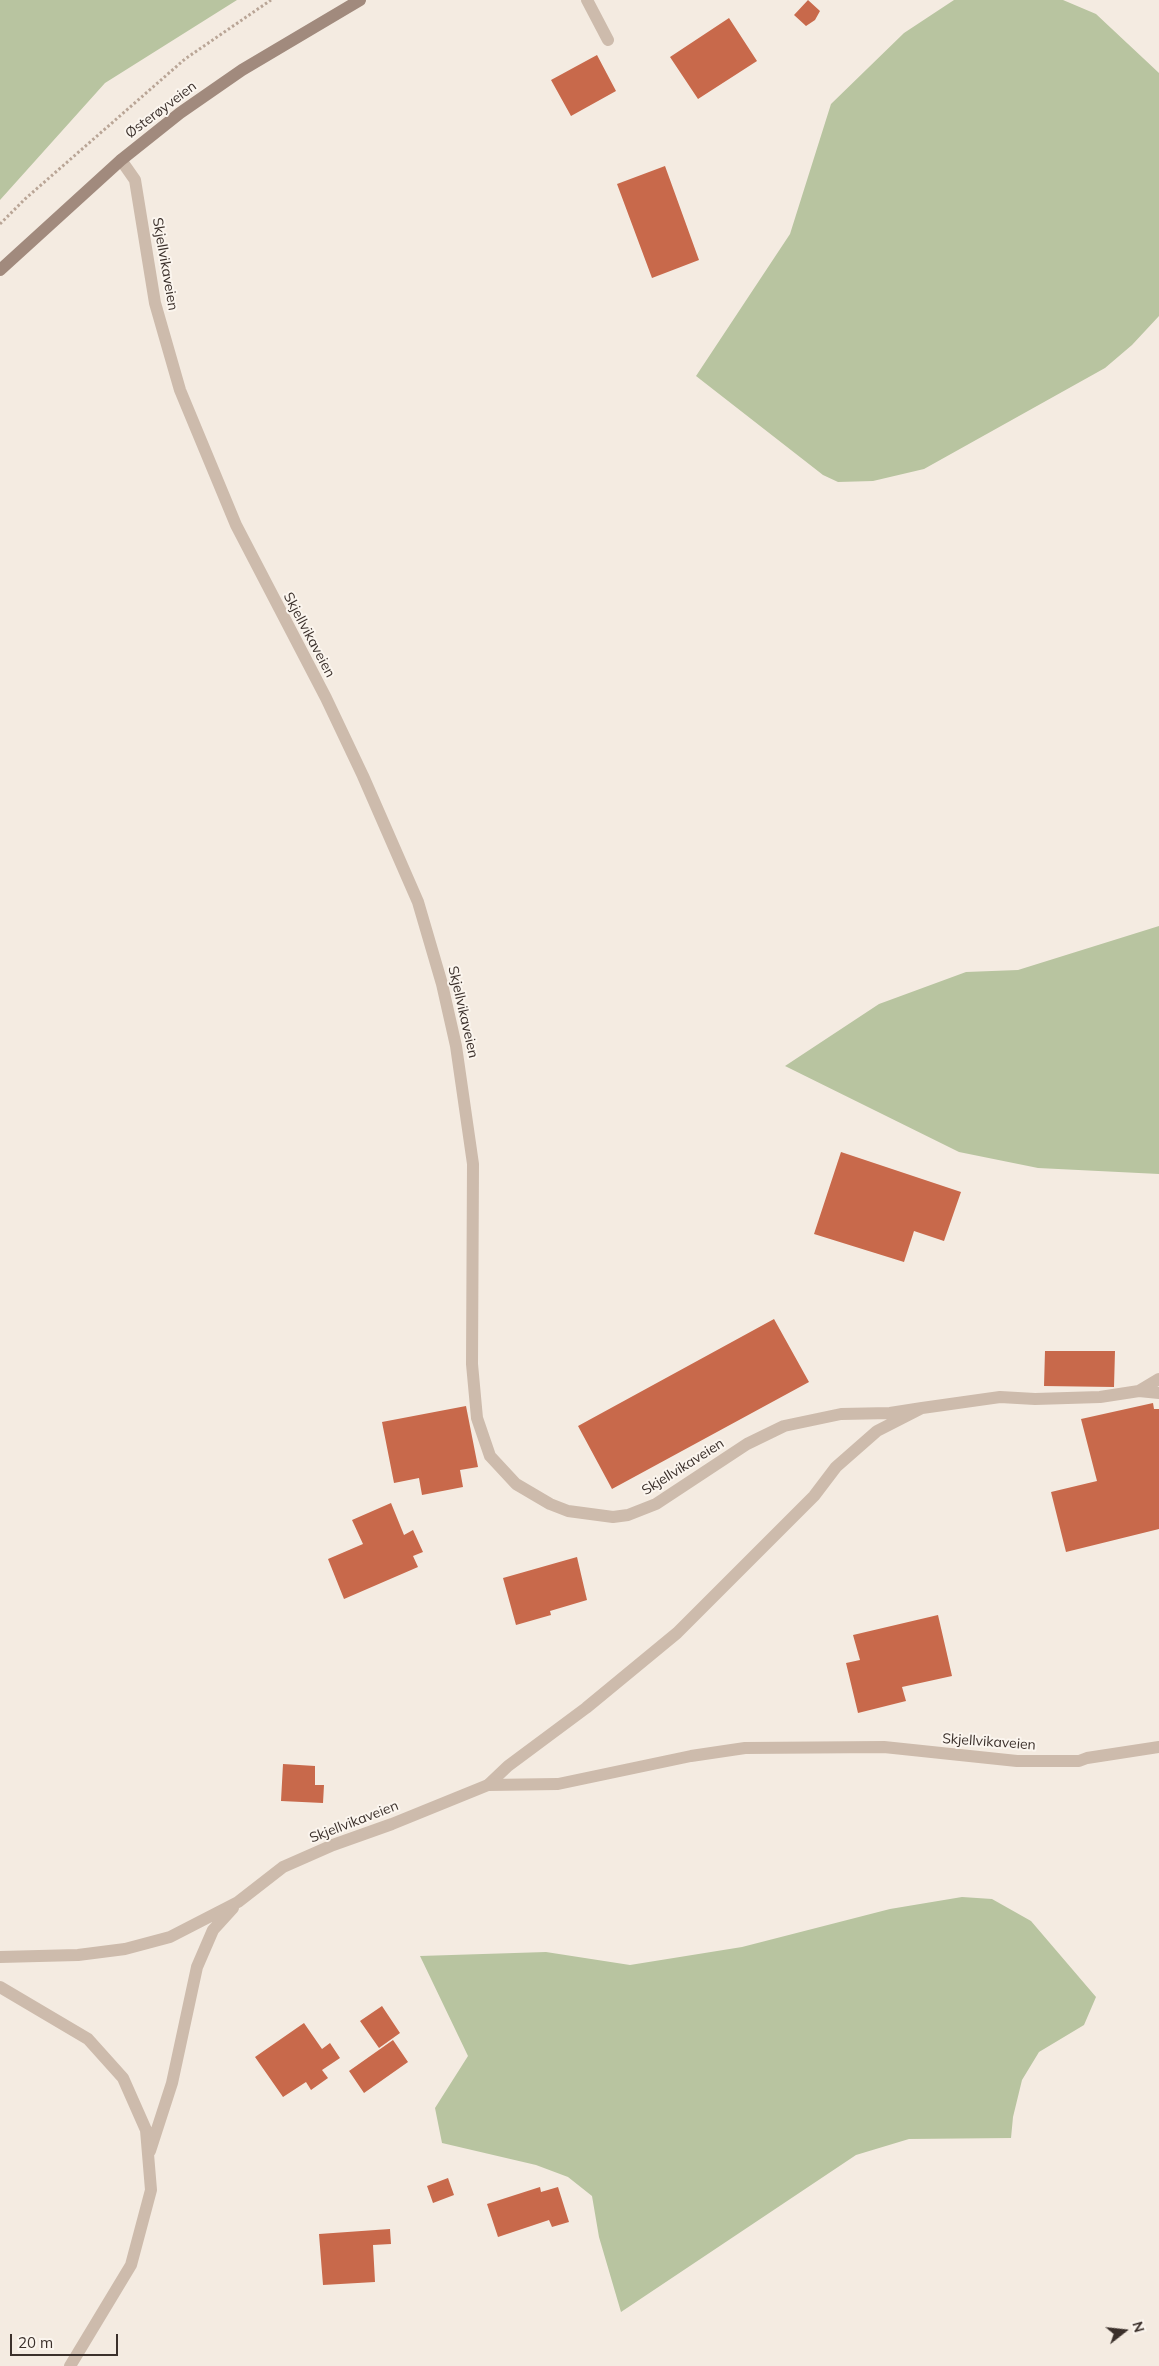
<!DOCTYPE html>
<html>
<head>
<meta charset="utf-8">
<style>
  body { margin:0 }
  #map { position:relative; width:1159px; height:2366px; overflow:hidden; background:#f4ebe1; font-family:Mulish,sans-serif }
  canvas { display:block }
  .north { position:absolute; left:1099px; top:2306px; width:50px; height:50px; -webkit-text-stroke:4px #fbf5ee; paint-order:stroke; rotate:74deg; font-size:14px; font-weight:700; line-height:20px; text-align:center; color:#3b302b }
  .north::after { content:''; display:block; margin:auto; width:18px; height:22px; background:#3b302b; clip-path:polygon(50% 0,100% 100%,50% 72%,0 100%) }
  .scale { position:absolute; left:10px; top:2334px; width:108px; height:22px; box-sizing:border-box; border:2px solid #3b302b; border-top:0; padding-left:6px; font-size:15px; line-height:18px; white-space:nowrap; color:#3b302b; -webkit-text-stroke:4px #fbf5ee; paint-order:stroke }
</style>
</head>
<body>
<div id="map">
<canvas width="1159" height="2366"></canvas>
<div class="north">N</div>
<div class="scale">20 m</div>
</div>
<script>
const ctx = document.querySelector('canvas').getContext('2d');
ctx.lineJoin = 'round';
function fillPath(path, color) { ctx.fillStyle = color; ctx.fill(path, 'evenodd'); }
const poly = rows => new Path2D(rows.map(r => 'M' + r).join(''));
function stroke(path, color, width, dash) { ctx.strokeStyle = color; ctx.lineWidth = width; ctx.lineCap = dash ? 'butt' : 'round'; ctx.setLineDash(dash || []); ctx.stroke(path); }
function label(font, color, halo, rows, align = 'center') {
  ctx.font = font + ' Mulish,sans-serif'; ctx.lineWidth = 4; ctx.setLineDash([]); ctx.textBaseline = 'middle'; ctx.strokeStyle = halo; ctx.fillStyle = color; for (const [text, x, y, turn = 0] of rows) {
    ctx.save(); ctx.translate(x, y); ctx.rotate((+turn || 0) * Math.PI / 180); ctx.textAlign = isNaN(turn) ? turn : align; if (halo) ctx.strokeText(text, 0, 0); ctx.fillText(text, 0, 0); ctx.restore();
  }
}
fillPath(poly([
  [0,0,237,0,105,83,0,200],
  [954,0,1063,0,1096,14,1159,73,1159,316,1132,345,1105,368,924,469,873,481,838,482,823,475,696,376,790,234,831,104,904,33],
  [1159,926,1159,1174,1038,1168,959,1152,785,1066,879,1004,966,972,1018,970],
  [962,1897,992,1899,1031,1921,1096,1997,1084,2025,1039,2052,1022,2080,1013,2117,1011,2138,909,2139,856,2155,621,2312,599,2237,592,2196,568,2177,536,2165,442,2143,435,2108,468,2056,420,1956,546,1952,630,1965,742,1947,890,1909]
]), '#b8c4a0');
fillPath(poly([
  [808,0,820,11,815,20,806,26,794,15],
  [729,18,757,61,698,99,670,57],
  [597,55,616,91,571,116,551,80],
  [665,166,699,260,652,278,617,184],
  [841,1152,961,1192,944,1241,914,1231,904,1262,814,1234],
  [774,1319,809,1382,612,1489,578,1426],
  [1045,1351,1115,1351,1114,1387,1044,1386],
  [1153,1403,1154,1409,1159,1409,1159,1529,1066,1552,1051,1492,1097,1481,1081,1419],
  [466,1406,478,1467,460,1470,463,1487,422,1495,419,1478,394,1483,382,1422],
  [391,1503,404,1535,413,1530,423,1552,413,1556,418,1567,344,1599,328,1559,363,1544,352,1520],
  [577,1557,587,1600,550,1611,551,1615,516,1625,503,1578],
  [938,1615,952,1676,902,1687,906,1701,858,1713,846,1663,860,1660,853,1635],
  [283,1764,315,1766,315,1785,324,1785,323,1803,281,1801],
  [382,2006,400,2033,379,2048,360,2021],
  [304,2023,322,2049,330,2043,340,2058,322,2070,328,2078,311,2090,306,2082,283,2097,255,2057],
  [393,2040,408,2062,364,2093,349,2071],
  [448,2178,454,2195,433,2203,427,2186],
  [540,2187,541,2192,558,2187,569,2222,552,2227,549,2220,498,2237,487,2204],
  [390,2229,391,2244,373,2245,375,2282,323,2285,319,2234]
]), '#c8694b');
stroke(poly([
  [0,224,25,199,185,59,271,0]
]), '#b9a596', 3, [2.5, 2.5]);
stroke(poly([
  [587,0,608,40],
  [121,160,135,180,155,303,180,390,236,525,326,698,363,776,418,902,442,984,456,1046,473,1164,472,1364,477,1418,490,1456,516,1484,550,1504,568,1511,613,1517,628,1515,656,1504,747,1444,784,1426,841,1414,890,1413,922,1408],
  [1139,1391,1159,1379],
  [488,1785,508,1766,586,1708,677,1633,814,1496,836,1467,877,1431,922,1408,1000,1397,1035,1399,1100,1397,1139,1391,1159,1393]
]), '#cdbbac', 12);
stroke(poly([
  [0,1957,78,1955,125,1949,170,1937,238,1902,283,1867,333,1845,392,1824,488,1785,558,1784,691,1756,745,1748,884,1747,1017,1761,1079,1761,1087,1758,1159,1747],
  [0,1987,88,2039,123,2078,146,2130,151,2190,131,2265,70,2366],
  [150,2151,172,2083,197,1967,213,1930,233,1908]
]), '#cdbbac', 12);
stroke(poly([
  [0,270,121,160,180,113,242,70,360,0]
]), '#a18a7d', 12);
label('14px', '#3b302b', '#fbf5ee', [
  ["Østerøyveien",161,110,-37],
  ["Skjellvikaveien",165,264,80],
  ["Skjellvikaveien",309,635,62],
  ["Skjellvikaveien",463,1012,77],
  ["Skjellvikaveien",683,1467,-32],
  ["Skjellvikaveien",989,1742,4],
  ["Skjellvikaveien",354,1822,-21]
]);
</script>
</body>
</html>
